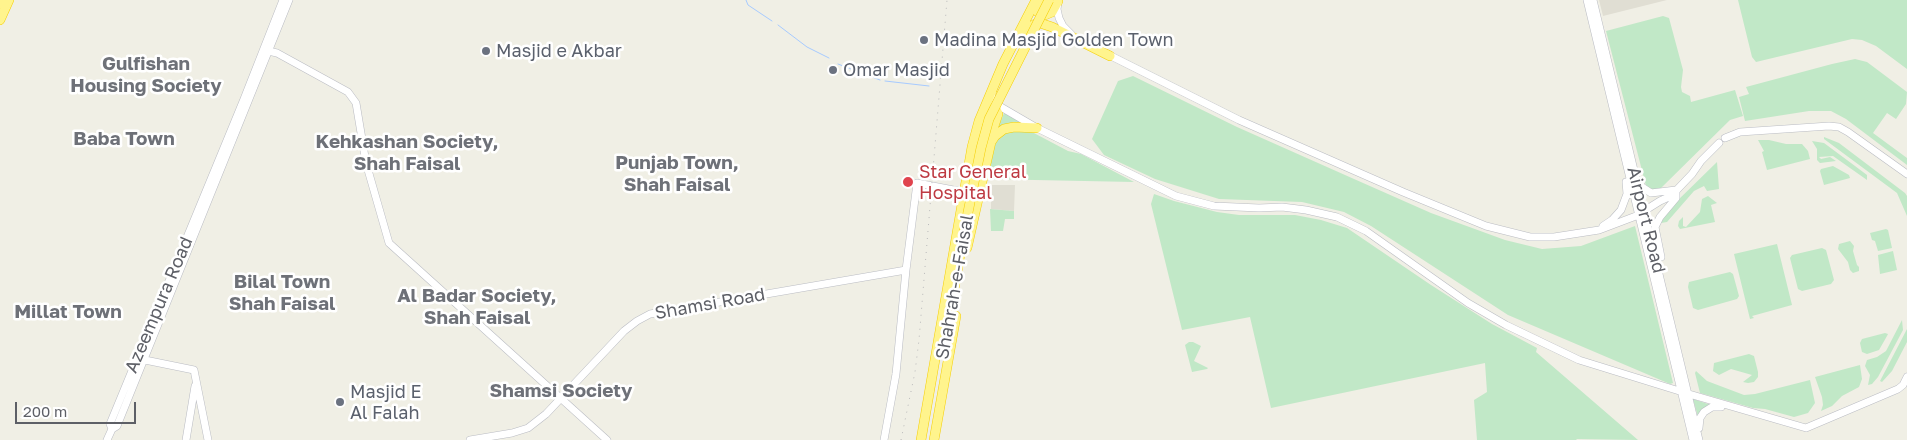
<!DOCTYPE html>
<html>
<head>
<meta charset="utf-8">
<style>
  body { margin:0 }
  #map { position:relative; width:1907px; height:440px; overflow:hidden; background:#f0efe5; font-family:"Golos Text",sans-serif }
  canvas { display:block }
  .scale { position:absolute; left:15px; top:402px; width:121px; height:22px; box-sizing:border-box; border:2px solid #5d5f66; border-top:0; padding-left:6px; font-size:15px; line-height:18px; white-space:nowrap; color:#5d5f66; -webkit-text-stroke:4px #fff; paint-order:stroke }
</style>
</head>
<body>
<div id="map">
<canvas width="1907" height="440"></canvas>
<div class="scale">200 m</div>
</div>
<script>
const ctx = document.querySelector('canvas').getContext('2d');
ctx.lineJoin = 'round';
function fillPath(path, color) { ctx.fillStyle = color; ctx.fill(path, 'evenodd'); }
const poly = rows => new Path2D(rows.map(r => 'M' + r).join(''));
function stroke(path, color, width, dash) { ctx.strokeStyle = color; ctx.lineWidth = width; ctx.lineCap = dash ? 'butt' : 'round'; ctx.setLineDash(dash || []); ctx.stroke(path); }
function label(font, color, halo, rows, align = 'center') {
  ctx.font = font + ' "Golos Text",sans-serif'; ctx.lineWidth = 5; ctx.setLineDash([]); ctx.textBaseline = 'middle'; ctx.strokeStyle = halo; ctx.fillStyle = color; for (const [text, x, y, turn = 0] of rows) {
    ctx.save(); ctx.translate(x, y); ctx.rotate((+turn || 0) * Math.PI / 180); ctx.textAlign = isNaN(turn) ? turn : align; if (halo) ctx.strokeText(text, 0, 0); ctx.fillText(text, 0, 0); ctx.restore();
  }
}
fillPath(poly([
  [1599,0,1667,0,1603,16],
  [991,185,1015,185,1014,211,991,209]
]), '#e0ded3');
fillPath(poly([
  [1738,0,1907,0,1907,69,1876,46,1862,40,1852,39,1756,62,1752,57],
  [1663,16,1669,18,1683,70,1681,87,1682,92,1690,96,1691,102,1735,90,1743,116,1730,120,1660,189,1652,189,1646,186,1606,31],
  [1855,59,1867,62,1907,92,1906,104,1896,119,1887,113,1873,133,1907,158,1907,165,1846,119,1831,111,1809,111,1745,121,1739,97,1749,94,1746,87,1832,64],
  [1133,76,1237,127,1345,175,1431,213,1505,240,1542,249,1581,246,1635,226,1673,383,1670,384,1508,315,1371,226,1344,212,1302,202,1219,199,1155,179,1104,155,1092,139,1118,81],
  [1004,113,1019,121,1020,122,1009,123,998,127],
  [1011,130,1032,132,1068,151,1081,154,1134,182,985,179,997,138],
  [1824,137,1839,143,1905,193,1907,196,1907,216,1897,193,1824,139],
  [1758,140,1769,140,1786,144,1802,144,1808,151,1810,159,1767,170,1762,152,1764,151],
  [1812,141,1824,143,1851,163,1867,175,1867,180,1833,156,1819,157,1821,159,1830,157,1836,161,1820,163,1817,160,1817,149],
  [1717,162,1719,189,1707,191,1704,186,1694,191,1667,222,1661,223,1660,221,1675,203],
  [1833,166,1849,175,1850,178,1824,185,1820,171,1821,169],
  [1154,194,1174,201,1217,212,1239,215,1295,215,1321,220,1347,228,1431,285,1492,324,1537,348,1536,352,1638,440,1577,439,1576,440,1477,440,1474,400,1487,392,1485,363,1271,408,1250,317,1182,330,1151,204],
  [1708,196,1717,203,1711,205,1715,222,1680,229,1678,226,1679,221,1683,217,1683,226,1686,227,1700,212,1702,199],
  [990,209,1014,211,1014,219,1005,219,1003,231,991,231],
  [1886,229,1888,230,1892,248,1878,251,1875,241,1872,240,1870,233],
  [1850,241,1854,246,1853,251,1857,265,1859,267,1859,271,1853,273,1850,270,1848,262,1838,249,1839,244],
  [1777,244,1792,305,1752,316,1754,318,1750,319,1734,254],
  [1822,248,1826,250,1834,280,1831,284,1802,291,1798,289,1790,258,1792,255],
  [1893,251,1897,270,1880,274,1878,255],
  [1730,272,1733,274,1739,296,1737,299,1698,310,1693,308,1688,287,1689,282],
  [1902,320,1903,330,1878,377,1872,384,1868,385,1870,375,1865,366,1867,360,1877,357,1886,351],
  [1907,329,1907,342,1892,371,1882,382,1880,381],
  [1885,333,1888,334,1887,336,1879,350,1867,354,1862,352,1860,343,1862,339],
  [1189,342,1193,342,1201,346,1194,361,1208,368,1207,369,1192,372,1185,345],
  [1749,354,1754,356,1758,372,1758,377,1754,382,1748,383,1743,382,1752,375,1731,369,1719,375,1713,371,1714,363],
  [1860,365,1862,379,1859,387,1842,396,1832,406,1821,411,1823,405,1822,397,1815,377],
  [1696,371,1707,381,1744,395,1755,394,1810,380,1815,403,1808,413,1794,417,1765,409,1753,408,1700,393,1695,373],
  [1693,399,1711,405,1698,417]
]), '#c1e8c7');
stroke(poly([
  [746,0,748,5,772,21],
  [778,25,807,47,829,58],
  [838,64,880,80],
  [885,81,929,86]
]), '#a6caff', 1);
const secondary = poly([
  [283,0,244,99,110,424,112,429,117,426,289,0],
  [1587,0,1693,440],
  [1593,0,1699,440],
  [1058,3,1057,9,1059,18,1063,26,1072,35],
  [268,51,277,53,348,92,356,103,366,163,389,243,607,440],
  [1107,54,1239,120,1403,192,1486,226,1530,237,1554,237,1599,230,1636,216,1660,201,1671,196,1692,174,1701,161,1719,143],
  [992,91,992,98,994,103,1037,128,1176,196,1214,206,1259,208,1282,207,1306,210,1337,217,1366,231,1468,303,1506,325,1579,360,1689,394,1806,428,1898,389,1903,385,1907,377],
  [1725,138,1740,132,1829,126,1839,127,1848,132,1907,174],
  [1639,182,1642,187,1651,193,1676,190],
  [1603,226,1612,220,1621,210,1627,194,1626,182],
  [1656,258,1661,257,1655,227,1660,217,1676,198,1676,190],
  [140,359,194,370,208,440],
  [1699,428,1700,418,1704,412,1712,407,1721,407],
  [107,440,112,429],
  [186,440,195,386],
  [470,440,512,433,528,428,546,414,624,331,637,321,650,314,906,270],
  [884,440,896,374,906,270,917,183,964,192]
]);
const highway = poly([
  [1042,0,1038,12,1045,15,1052,12,1058,1],
  [0,4,2,0],
  [0,20,9,0],
  [1020,42,1030,27,1037,23,1040,23,1052,27,1110,56],
  [989,108,996,109,998,114,989,141],
  [967,248,991,142,995,136,1004,129,1014,127,1037,128],
  [945,342,963,237],
  [921,440,972,147,979,121,1003,64,1036,0],
  [934,440,956,316]
]);
stroke(secondary, '#babcc3', 8);
stroke(highway, '#f5ce00', 10);
stroke(secondary, '#fff', 7);
stroke(highway, '#fff48d', 9);
stroke(poly([
  [901,440,915,372,919,340,947,0]
]), '#b8b8b9', 1, [1, 6]);
const highwayBridge = poly([
  [963,237,981,148,989,119,1049,0]
]);
stroke(highwayBridge, '#f5ce00', 10, []);
stroke(highwayBridge, '#fff48d', 9);
for (const [x, y, r, color] of [
  [924,40,5,"#6b7280"],
  [486,51,5,"#6b7280"],
  [833,70,5,"#6b7280"],
  [908,182,6,"#e0444e"],
  [340,402,5,"#6b7280"]
]) { const dot = new Path2D(); dot.arc(x, y, r, 0, 2 * Math.PI); ctx.fillStyle = color; ctx.fill(dot); stroke(dot, '#fff', 2); }
label('18px', '#5b616d', '#fff', [
  ["Madina Masjid Golden Town",934,40],
  ["Masjid e Akbar",496,51],
  ["Omar Masjid",843,70],
  ["Masjid E",350,392],
  ["Al Falah",350,413]
], 'left');
label('18px', '#be3a42', '#fff', [
  ["Star General",919,172],
  ["Hospital",919,193]
], 'left');
label('18px', '#5d5f66', '#fff', [
  ["Airport Road",1646,220,76],
  ["Shahrah-e-Faisal",955,287,-80],
  ["Shamsi Road",710,304,-10],
  ["Azeempura Road",159,305,-67]
]);
label('bold 19px', '#6e7178', '#fff', [
  ["Gulfishan",146,64],
  ["Housing Society",146,86],
  ["Baba Town",124,139],
  ["Kehkashan Society,",407,142],
  ["Shah Faisal",407,164],
  ["Punjab Town,",677,163],
  ["Shah Faisal",677,185],
  ["Bilal Town",282,282],
  ["Shah Faisal",282,304],
  ["Al Badar Society,",477,296],
  ["Shah Faisal",477,318],
  ["Millat Town",68,312],
  ["Shamsi Society",561,391]
]);
</script>
</body>
</html>
